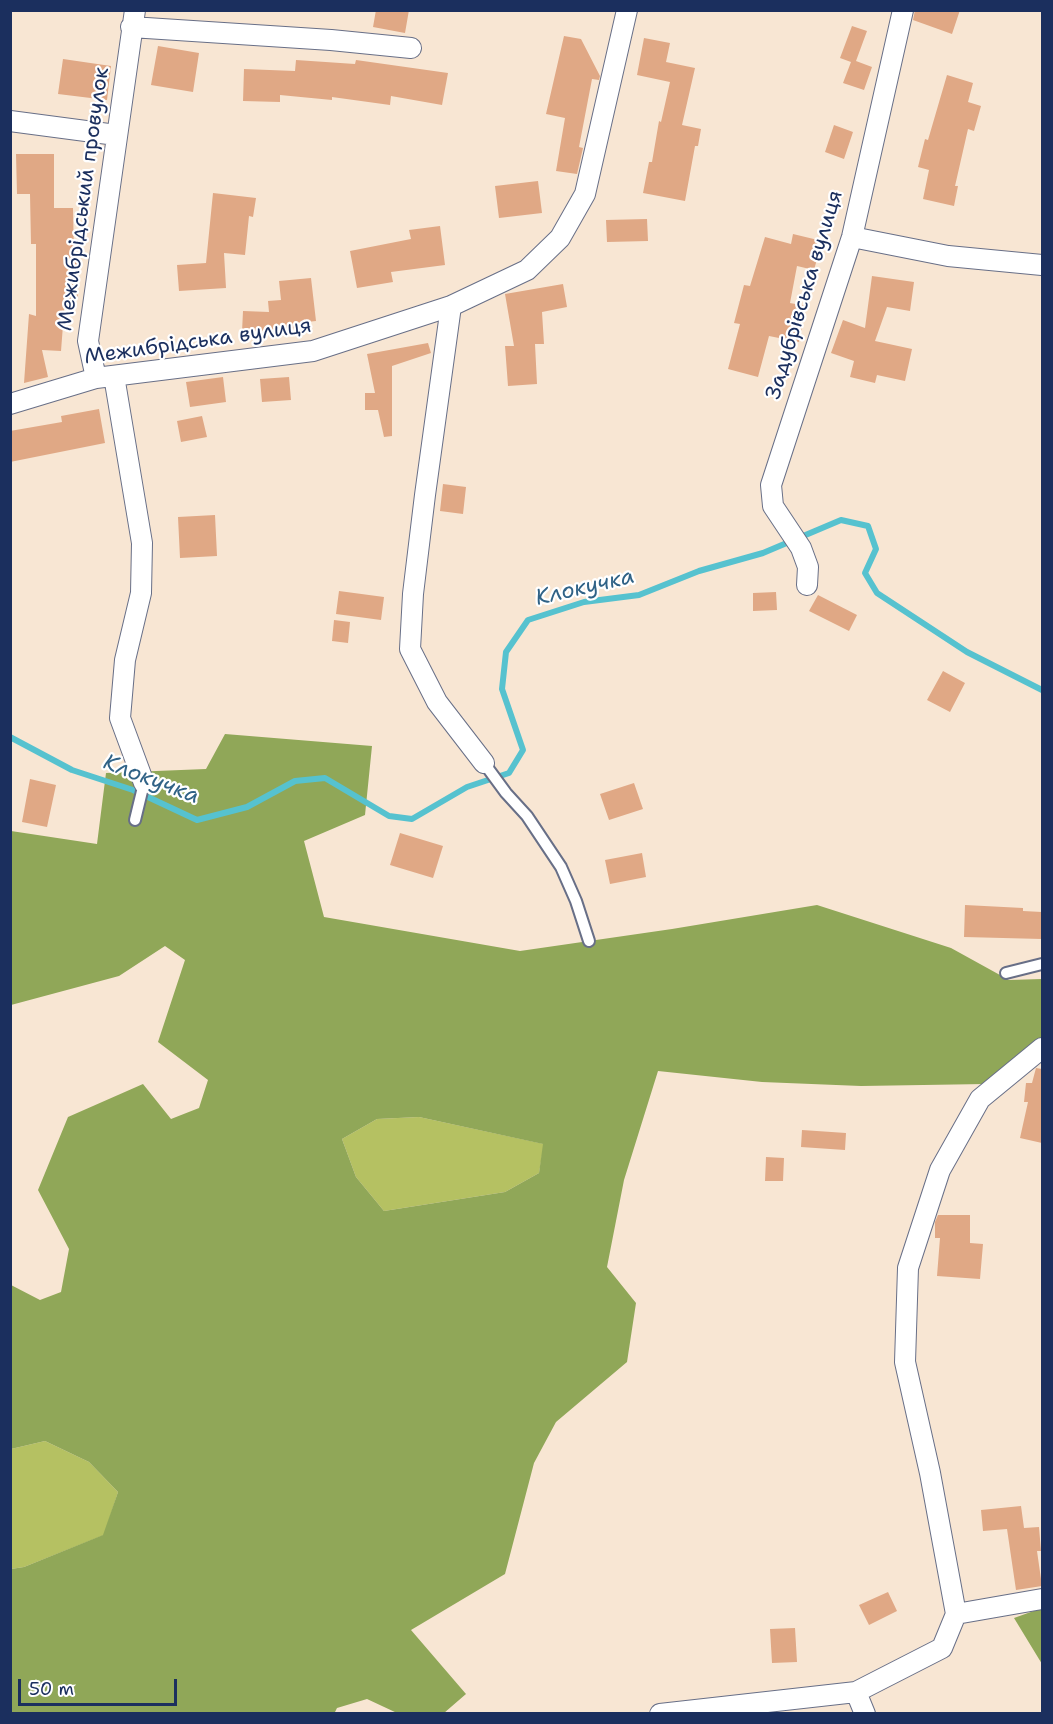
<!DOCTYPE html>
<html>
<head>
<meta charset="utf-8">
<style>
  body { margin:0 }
  #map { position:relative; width:1053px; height:1724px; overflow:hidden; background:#f8e6d3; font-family:"Shantell Sans",sans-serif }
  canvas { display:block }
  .frame { position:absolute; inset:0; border:12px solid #1b2f5e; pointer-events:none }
  .scale { position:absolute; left:18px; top:1679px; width:159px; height:27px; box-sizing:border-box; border:3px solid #1b2f5e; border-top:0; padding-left:8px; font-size:18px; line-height:21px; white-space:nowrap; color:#1b2f5e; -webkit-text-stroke:4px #fff; paint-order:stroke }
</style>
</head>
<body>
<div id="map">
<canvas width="1053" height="1724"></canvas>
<div class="frame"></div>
<div class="scale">50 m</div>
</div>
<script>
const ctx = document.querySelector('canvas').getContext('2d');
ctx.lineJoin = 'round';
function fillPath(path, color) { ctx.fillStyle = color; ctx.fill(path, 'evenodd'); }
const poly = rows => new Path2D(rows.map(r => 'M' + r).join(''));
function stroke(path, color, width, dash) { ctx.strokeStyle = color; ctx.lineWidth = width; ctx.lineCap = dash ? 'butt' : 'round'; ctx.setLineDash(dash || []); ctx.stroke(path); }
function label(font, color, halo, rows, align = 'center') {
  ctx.font = font + ' "Shantell Sans",sans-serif'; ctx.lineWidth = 4.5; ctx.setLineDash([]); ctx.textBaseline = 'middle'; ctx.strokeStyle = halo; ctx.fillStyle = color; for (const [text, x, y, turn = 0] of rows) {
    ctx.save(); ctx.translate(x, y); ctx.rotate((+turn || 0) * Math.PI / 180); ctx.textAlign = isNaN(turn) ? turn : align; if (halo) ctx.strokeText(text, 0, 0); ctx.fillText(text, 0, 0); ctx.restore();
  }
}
fillPath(poly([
  [419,1117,544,1144,539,1173,505,1192,384,1211,356,1177,342,1139,377,1119],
  [45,1441,89,1462,118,1492,104,1535,24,1567,11,1569,11,1449]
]), '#b5c162');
fillPath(poly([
  [225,734,372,746,365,815,304,841,324,917,520,951,672,929,817,905,951,948,1009,980,1042,979,1042,1048,985,1084,861,1086,762,1082,658,1071,624,1180,607,1267,636,1303,627,1362,556,1422,534,1463,505,1574,411,1630,466,1694,444,1713,397,1713,367,1699,337,1708,334,1714,11,1713,11,1569,24,1567,103,1535,118,1492,89,1462,45,1441,11,1449,11,1285,40,1300,61,1292,69,1249,38,1190,68,1117,143,1084,171,1119,199,1108,208,1080,158,1042,185,960,165,946,119,976,11,1005,11,831,97,844,106,773,206,769],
  [419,1117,543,1144,539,1173,505,1192,384,1211,356,1177,342,1139,377,1119],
  [1042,1608,1042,1664,1014,1618]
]), '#90a758');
stroke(poly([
  [10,737,72,770,133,790,197,820,247,807,295,781,325,778,389,816,412,819,467,787,509,773,523,750,502,689,506,652,528,620,584,602,639,595,699,571,763,553,841,520,868,526,876,549,865,573,877,593,967,652,1042,690]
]), '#56c2cf', 6);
fillPath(poly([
  [376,10,409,10,405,33,373,27],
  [915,10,960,10,952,34,913,20],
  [852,26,867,31,856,61,872,67,864,90,843,83,851,62,840,58],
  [564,36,581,39,600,76,599,80,592,79,579,147,583,148,577,174,556,171,565,118,546,114],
  [644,38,670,43,666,62,695,68,682,125,701,129,698,146,695,146,685,201,643,193,649,162,652,162,659,121,661,122,670,82,637,75],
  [158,46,199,53,193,92,151,85],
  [63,59,111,66,107,100,58,94],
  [296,60,355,64,356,60,448,73,442,105,391,96,390,105,332,97,332,100,280,95,280,102,243,101,244,69,295,71],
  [947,75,973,83,968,102,981,106,974,131,968,129,955,186,958,186,954,206,923,199,929,170,918,167,925,139,928,140],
  [834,125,853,132,844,159,825,152],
  [16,154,54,154,54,208,73,208,74,257,77,257,78,299,65,299,61,351,42,350,48,377,24,383,29,314,36,316,36,244,31,244,30,194,17,194],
  [538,181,542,213,499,218,495,186],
  [213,193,256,198,253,217,249,216,245,255,224,253,226,288,179,291,177,265,206,263],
  [647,219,648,241,607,242,606,220],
  [440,226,445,265,391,272,393,282,357,288,350,251,411,239,409,230],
  [793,234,822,241,814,270,797,266,790,303,806,306,799,342,769,336,758,377,728,369,740,324,734,323,744,285,750,286,765,237,791,244],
  [872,276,914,282,910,311,887,307,875,341,912,349,905,381,877,375,875,383,850,377,854,361,831,353,843,320,865,328],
  [311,278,316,321,298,323,299,328,242,332,243,311,269,312,268,301,281,300,279,281],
  [563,284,567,307,542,312,544,344,535,344,537,384,508,386,505,346,514,346,505,294],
  [428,343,431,353,392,366,392,436,384,437,378,410,365,410,365,393,375,393,367,354],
  [223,377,226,402,190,407,186,382],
  [289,377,291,400,262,402,260,379],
  [99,409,105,443,10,462,10,431,62,422,61,416],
  [202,416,207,437,181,442,177,421],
  [443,484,466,487,463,514,440,511],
  [215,515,217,556,180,558,178,517],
  [339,591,384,597,381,620,336,614],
  [776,592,777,610,753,611,753,593],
  [818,595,857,615,849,631,809,611],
  [334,620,350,622,348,643,332,641],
  [943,671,965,683,950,712,927,700],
  [30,779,56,785,47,827,22,822],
  [634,783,643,809,609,820,600,794],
  [400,833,443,846,433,878,390,865],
  [642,853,646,877,610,884,605,860],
  [965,905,1023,908,1023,911,1042,912,1042,939,964,937],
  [1036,1068,1042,1069,1042,1143,1020,1138,1028,1102,1024,1102,1026,1083,1032,1083],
  [802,1130,846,1133,845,1150,801,1147],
  [766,1157,784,1158,783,1181,765,1181],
  [938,1215,970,1215,970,1243,983,1244,980,1279,937,1276,940,1238,935,1238,935,1222],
  [1021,1506,1024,1528,1039,1527,1041,1551,1037,1551,1042,1586,1016,1590,1007,1529,983,1531,981,1510],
  [888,1592,897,1611,869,1625,859,1605],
  [795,1628,797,1662,772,1663,770,1629]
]), '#e0a885');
const service = poly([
  [484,763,506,793,527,816,561,867,576,901,589,941],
  [135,820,144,783],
  [1006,973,1042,964]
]);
const minor = poly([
  [131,27,331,40,411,48],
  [10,121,116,135],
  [852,237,948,256,1042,265],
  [451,306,425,495,413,594,410,649,437,702,484,763],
  [114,376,142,543,141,593,125,660,120,718,144,783],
  [96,378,88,341,135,10],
  [10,404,96,378,313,351,451,306,527,270,560,238,585,194,627,10],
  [807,585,808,567,801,548,773,506,771,485,852,237,903,10],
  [956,1614,930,1473,905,1362,908,1268,940,1170,980,1099,1042,1048],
  [956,1614,1042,1599],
  [856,1692,865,1714],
  [660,1714,856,1692,942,1648,956,1614]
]);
stroke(service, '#686f87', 14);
stroke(minor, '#686f87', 22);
stroke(service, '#fff', 10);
stroke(minor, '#fff', 20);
label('21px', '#1b2f5e', '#fff', [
  ["Межибрідський провулок",84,199,-82],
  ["Задубрівська вулиця",805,295,-73],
  ["Межибрідська вулиця",198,342,-8]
]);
label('italic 22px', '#306286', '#fff', [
  ["Клокучка",585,588,-13],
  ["Клокучка",151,780,21]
]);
</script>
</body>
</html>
